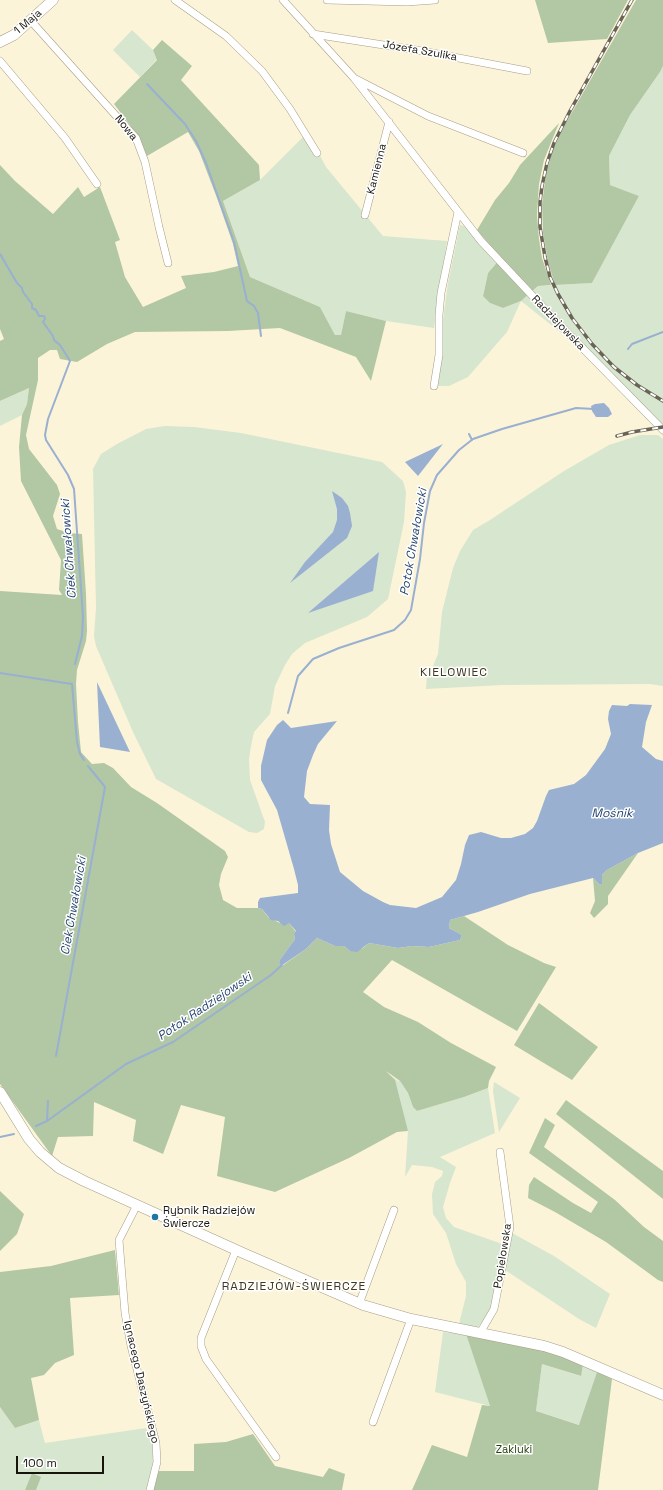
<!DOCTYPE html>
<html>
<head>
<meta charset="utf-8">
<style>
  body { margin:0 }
  #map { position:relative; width:663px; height:1490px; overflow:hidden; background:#fcf4d9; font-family:"Space Grotesk",sans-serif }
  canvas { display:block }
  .scale { position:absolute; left:16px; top:1456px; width:88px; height:18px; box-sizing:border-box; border:2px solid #17140b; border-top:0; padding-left:5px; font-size:12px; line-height:14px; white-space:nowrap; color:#17140b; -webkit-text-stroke:3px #fff; paint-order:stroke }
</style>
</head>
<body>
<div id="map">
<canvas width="663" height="1490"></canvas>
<div class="scale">100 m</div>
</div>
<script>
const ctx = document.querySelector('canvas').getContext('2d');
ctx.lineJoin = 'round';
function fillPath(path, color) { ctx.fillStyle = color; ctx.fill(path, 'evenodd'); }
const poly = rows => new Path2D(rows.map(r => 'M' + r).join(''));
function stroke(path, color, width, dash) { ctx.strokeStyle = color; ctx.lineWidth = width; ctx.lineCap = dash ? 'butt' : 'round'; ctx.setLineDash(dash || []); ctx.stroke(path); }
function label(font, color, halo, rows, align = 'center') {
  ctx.font = font + ' "Space Grotesk",sans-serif'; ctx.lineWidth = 3; ctx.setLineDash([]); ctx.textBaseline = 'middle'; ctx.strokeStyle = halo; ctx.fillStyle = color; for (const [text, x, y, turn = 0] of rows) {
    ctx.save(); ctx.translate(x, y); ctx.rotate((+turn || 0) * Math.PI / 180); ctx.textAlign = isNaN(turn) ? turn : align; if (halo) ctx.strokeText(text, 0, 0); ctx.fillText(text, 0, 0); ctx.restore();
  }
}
fillPath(poly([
  [132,30,153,50,157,59,140,77,113,50],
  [663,66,663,436,574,343,521,301,507,332,468,377,449,386,437,386,439,376,443,339,442,327,448,283,460,225,464,226,472,235,477,230,501,259,488,273,483,295,490,303,503,308,521,301,538,286,592,283,639,196,610,185,609,156,630,115,660,72],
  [304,136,318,152,326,167,383,236,447,241,434,328,386,321,346,311,341,335,335,335,320,307,250,277,223,201,260,180],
  [29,388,27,404,22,415,0,426,0,401],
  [165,426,194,427,241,433,382,462,403,481,406,492,404,522,388,599,367,617,305,643,292,654,285,665,275,686,270,714,254,732,251,746,249,759,250,780,265,822,264,829,257,833,249,832,156,779,133,732,96,646,94,636,96,608,93,469,101,454,117,444,146,429],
  [640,435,658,435,663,439,663,686,650,684,502,685,426,689,427,675,433,666,438,654,442,612,453,568,460,551,473,530,490,520,564,471,609,445],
  [382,1069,398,1081,400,1081,408,1093,413,1107,417,1111,464,1097,488,1088,495,1133,440,1157,456,1167,450,1183,443,1207,446,1218,454,1227,505,1245,493,1302,489,1313,478,1327,459,1324,466,1296,466,1282,456,1264,446,1233,433,1214,432,1194,435,1182,442,1176,443,1171,432,1167,412,1165,405,1177,408,1131],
  [494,1082,520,1098,499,1132,493,1091],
  [512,1233,554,1256,610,1294,596,1328,579,1319,505,1270],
  [443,1332,466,1334,490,1406,435,1392],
  [542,1364,580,1376,583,1364,597,1372,580,1425,536,1411],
  [0,1407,15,1428,39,1420,45,1443,146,1428,152,1442,153,1461,146,1490,36,1490,40,1477,33,1473,25,1490,0,1490]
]), '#d7e6ce');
fillPath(poly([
  [535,0,628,0,607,39,548,43],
  [636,0,663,0,663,66,660,72,630,115,609,156,610,185,639,196,592,283,555,285,548,262,543,233,542,204,546,174,553,149,567,121],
  [162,40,192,66,181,80,259,165,260,180,223,201,250,277,320,307,335,335,341,335,346,311,386,321,371,381,356,357,280,328,228,331,135,332,107,344,77,362,60,359,57,350,50,350,38,358,38,380,26,435,29,449,57,485,60,494,53,516,57,529,69,533,82,534,86,594,87,631,86,641,77,670,76,684,78,722,81,752,92,764,104,763,113,768,131,787,157,803,225,851,228,857,221,874,219,885,223,900,237,908,258,908,262,909,268,917,280,923,289,923,296,932,294,934,295,939,279,961,282,966,306,949,317,938,335,946,344,946,350,951,363,948,369,943,398,948,412,946,429,947,460,940,462,935,449,928,450,920,464,916,508,945,544,963,556,967,517,1031,392,960,363,992,384,1007,418,1022,451,1043,496,1067,489,1081,488,1088,464,1097,417,1111,413,1107,408,1093,400,1081,386,1071,395,1080,408,1131,397,1132,349,1158,275,1192,217,1176,225,1117,181,1105,163,1154,133,1141,136,1120,94,1102,93,1136,58,1137,52,1156,0,1084,0,591,62,595,59,590,61,560,21,481,19,447,22,415,27,404,29,388,0,401,0,341,4,339,0,329,0,165,15,181,53,214,78,187,84,197,100,187,120,240,115,242,125,277,143,307,186,288,181,276,214,272,238,266,233,244,217,198,199,151,188,132,147,156,139,137,114,104,157,60,153,50],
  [559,123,544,160,539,184,537,215,539,239,542,258,551,285,538,286,521,301,503,308,490,303,483,296,488,273,501,258,477,230,495,200,509,183,520,165],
  [638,853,608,896,608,904,594,918,590,913,595,901,593,878,599,884,602,885,602,875,607,870],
  [539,1003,598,1047,572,1080,514,1045],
  [566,1100,663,1171,663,1199,556,1114],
  [545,1118,555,1125,544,1147,615,1200,644,1227,663,1241,663,1282,658,1280,606,1242,555,1212,528,1198,529,1185,534,1177,573,1203,591,1213,598,1202,529,1153],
  [0,1191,24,1214,17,1234,0,1251],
  [115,1250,119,1295,70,1298,74,1355,55,1363,44,1375,31,1378,39,1420,15,1428,0,1407,0,1272,51,1266],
  [466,1334,543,1350,583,1364,581,1376,542,1364,536,1411,579,1425,597,1372,612,1379,598,1490,412,1490,432,1445,467,1457,482,1405,490,1406],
  [253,1434,275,1466,323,1477,329,1468,345,1474,342,1490,148,1490,159,1471,194,1471,194,1444,226,1442],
  [32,1473,41,1477,36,1490,25,1490]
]), '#b2c7a4');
fillPath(poly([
  [604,403,609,408,612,414,608,417,596,417,592,411,591,406,595,404],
  [443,444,418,476,405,462],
  [332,491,342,498,348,506,350,513,352,526,347,538,290,583,305,562,333,532,337,520,337,509],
  [379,552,373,591,308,613],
  [97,682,130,752,100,747],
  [630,704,652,705,646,722,642,747,656,759,663,761,663,843,638,853,607,870,602,875,602,885,599,884,593,878,530,894,478,912,450,920,449,928,462,935,460,940,429,947,412,946,398,948,369,943,357,952,350,951,344,946,335,946,317,938,306,949,281,966,279,961,295,939,294,934,296,931,289,923,284,926,278,921,271,920,262,909,258,908,258,902,260,898,298,893,298,885,294,869,277,810,261,780,261,766,267,740,277,725,283,720,291,728,337,721,318,744,313,755,307,771,304,797,310,804,330,805,329,830,331,844,340,872,363,891,383,902,390,905,416,908,442,897,456,880,461,864,465,845,469,835,481,832,501,838,511,838,525,834,533,828,537,821,546,796,549,790,574,784,586,775,605,749,611,734,608,719,609,711,612,705,627,706]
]), '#99b0d1');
stroke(poly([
  [147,84,185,124,196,141,206,163,234,242,247,301,254,306,258,313,261,336],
  [0,254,17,283,22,288,23,292,32,304,32,308,36,310,39,316,44,316,45,319,43,322,53,336,54,340,60,345,70,361,48,419,45,435,46,440,68,475,74,489,83,617,82,636,75,664],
  [628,349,632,344,663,332],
  [469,434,472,440],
  [0,673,72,684,77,742,80,754,84,760],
  [288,713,298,676,313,659,339,648,394,630,405,620,411,610,420,559,424,523,430,491,437,475,459,450,473,439,502,429,576,408,594,409],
  [56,1056,105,787,88,766],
  [47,1121,48,1101],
  [36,1126,47,1121,126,1064,173,1042,271,975,282,965],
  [0,1137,14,1134]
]), '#99b0d1', 2);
const street = poly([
  [175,0,226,36,262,71,290,109,317,153],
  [283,0,354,78,481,241,558,323,663,430],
  [327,0,407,2,435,0],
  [31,21,136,138,145,162,159,227,168,263],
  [313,34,422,51,527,71],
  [0,61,65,138,97,184],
  [356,79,428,116,523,153],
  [365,215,389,122],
  [434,386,439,355,439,315,441,293,458,212],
  [137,1205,119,1240,125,1313,131,1346,156,1443,157,1462,150,1490],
  [236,1250,201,1338,201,1346,206,1359,276,1457],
  [359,1304,394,1210],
  [480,1333,494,1309,510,1227,500,1152],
  [373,1422,411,1319]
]);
const secondary = poly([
  [0,42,14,35,53,0],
  [0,1092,29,1139,40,1152,59,1168,84,1181,243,1253,363,1305,411,1319,544,1346,563,1352,663,1395]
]);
stroke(street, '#a69e85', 8);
stroke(secondary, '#a69e85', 11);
stroke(street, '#fff', 7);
stroke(secondary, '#fff', 10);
const rail = poly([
  [632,0,570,111,554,143,547,163,542,186,540,202,540,227,545,257,550,277,558,294,572,318,592,344,614,367,637,385,663,401],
  [617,436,632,432,663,427]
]);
stroke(rail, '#696455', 3.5);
stroke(rail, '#fff', 2, [6]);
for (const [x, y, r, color] of [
  [155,1217,4,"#1d75a4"]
]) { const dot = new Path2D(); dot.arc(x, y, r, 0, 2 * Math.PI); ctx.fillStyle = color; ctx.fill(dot); stroke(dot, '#fff', 1.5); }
label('11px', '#17140b', '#fff', [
  ["1 Maja",28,22,-40],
  ["Józefa Szulika",420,51,10],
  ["Nowa",126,128,51],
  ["Kamienna",377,169,-76],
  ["Radziejowska",558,323,46],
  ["Popielowska",503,1256,-81],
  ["Ignacego Daszyńskiego",141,1382,77]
]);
label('11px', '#17140b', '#fff', [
  ["Rybnik Radziejów",163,1211],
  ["Świercze",163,1224]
], 'left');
label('11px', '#243f0a', '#fff', [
  ["Zakluki",514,1450]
]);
label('italic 12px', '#254470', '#fff', [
  ["Potok Chwałowicki",414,542,-80],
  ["Ciek Chwałowicki",69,549,-94],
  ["Mośnik",612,814],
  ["Ciek Chwałowicki",74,906,-80],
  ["Potok Radziejowski",205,1007,-34]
]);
ctx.letterSpacing = '1px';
label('12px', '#3e3722', '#fff', [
  ["KIELOWIEC",454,673],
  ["RADZIEJÓW-ŚWIERCZE",294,1287]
]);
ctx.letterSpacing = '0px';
</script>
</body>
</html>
